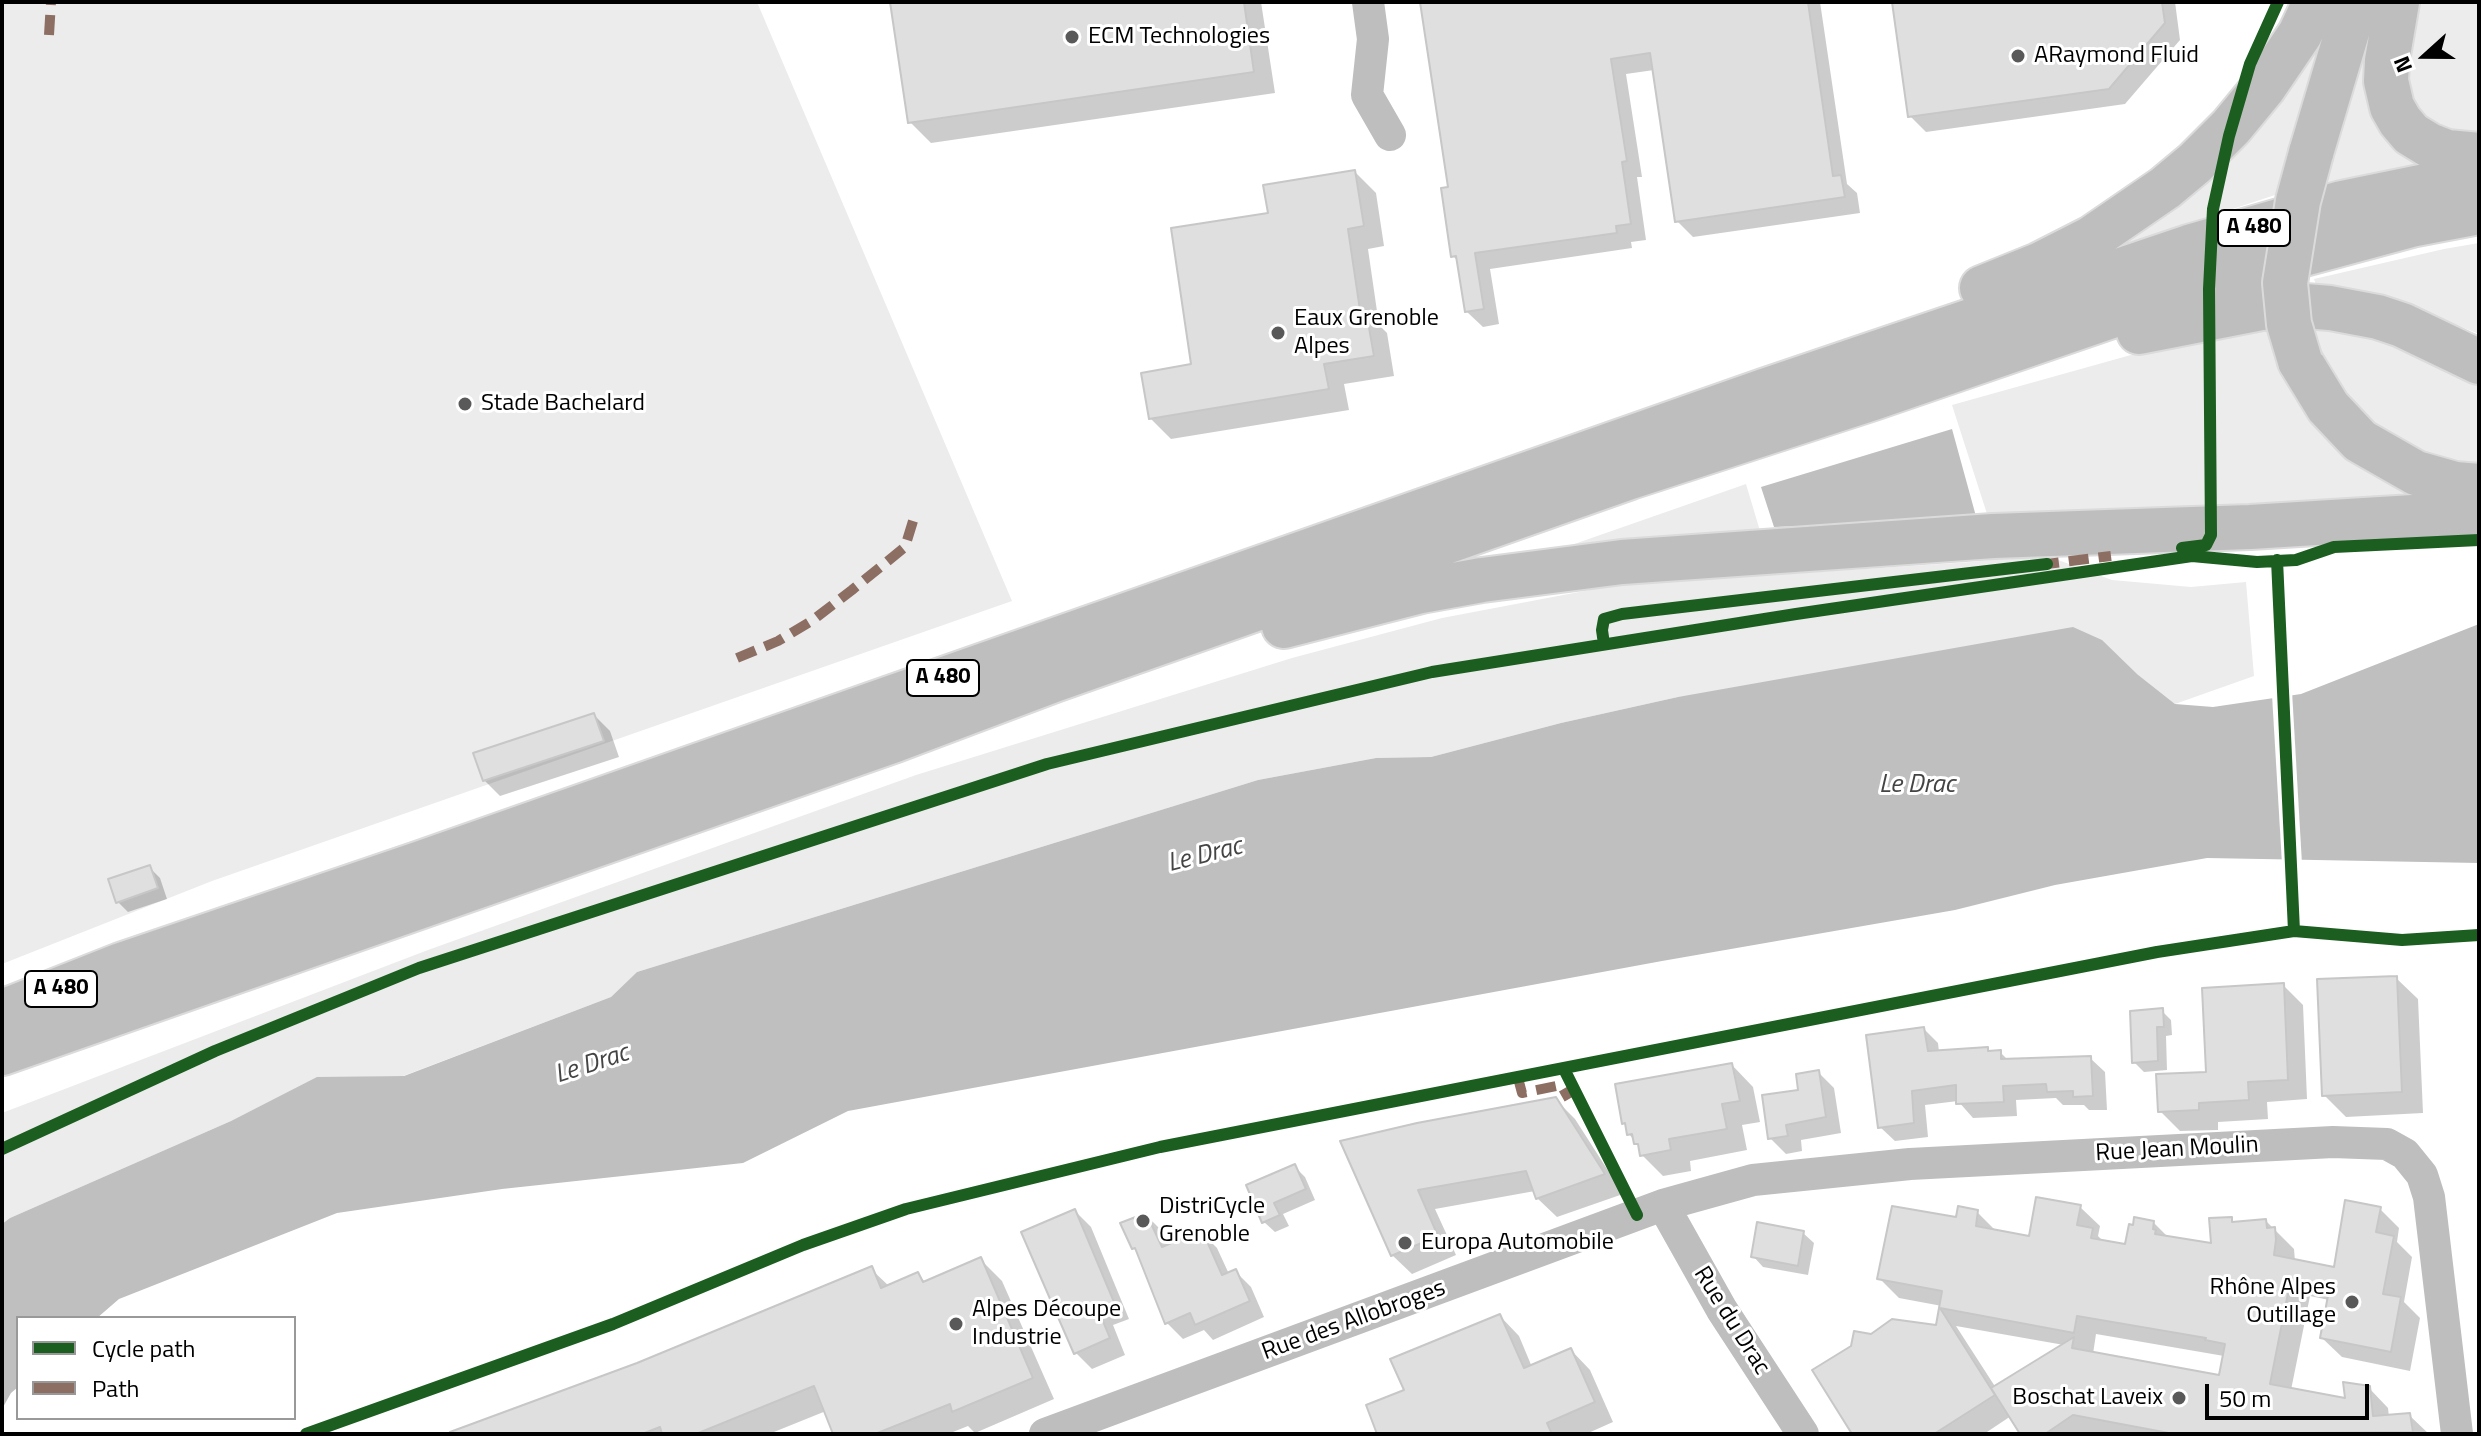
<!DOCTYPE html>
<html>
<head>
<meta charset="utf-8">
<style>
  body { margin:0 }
  #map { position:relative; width:2481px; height:1436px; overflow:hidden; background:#fff; font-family:"Titillium Web",sans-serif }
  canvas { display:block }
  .frame { position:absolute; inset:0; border:4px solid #000; pointer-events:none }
  .legend { position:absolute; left:16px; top:1316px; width:280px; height:104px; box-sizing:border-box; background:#fff; border:2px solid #999; margin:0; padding:10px 14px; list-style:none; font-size:24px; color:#000 }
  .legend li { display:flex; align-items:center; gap:16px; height:40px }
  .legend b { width:40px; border:2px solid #999 }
  .north { position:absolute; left:2385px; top:16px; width:80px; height:80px; -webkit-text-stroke:6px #fff; paint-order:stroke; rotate:249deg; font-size:22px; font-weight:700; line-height:32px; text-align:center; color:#000 }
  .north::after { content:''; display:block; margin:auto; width:28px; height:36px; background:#000; clip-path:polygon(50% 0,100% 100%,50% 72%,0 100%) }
  .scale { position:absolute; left:2205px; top:1384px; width:164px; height:36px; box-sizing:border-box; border:4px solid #000; border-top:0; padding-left:10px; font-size:24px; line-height:28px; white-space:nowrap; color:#000; -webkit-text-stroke:6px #fff; paint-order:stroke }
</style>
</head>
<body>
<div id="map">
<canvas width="2481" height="1436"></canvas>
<div class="frame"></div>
<ul class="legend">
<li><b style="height:10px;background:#1b5e20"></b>Cycle path</li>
<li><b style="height:10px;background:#8d6e63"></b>Path</li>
</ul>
<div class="north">N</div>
<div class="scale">50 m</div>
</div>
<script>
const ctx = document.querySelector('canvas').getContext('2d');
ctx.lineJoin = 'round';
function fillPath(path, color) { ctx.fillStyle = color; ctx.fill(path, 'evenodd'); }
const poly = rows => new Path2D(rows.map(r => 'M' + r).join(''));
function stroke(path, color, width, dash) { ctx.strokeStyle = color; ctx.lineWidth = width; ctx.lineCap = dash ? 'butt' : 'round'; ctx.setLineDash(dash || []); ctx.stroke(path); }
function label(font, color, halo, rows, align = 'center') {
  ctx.font = font + ' "Titillium Web",sans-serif'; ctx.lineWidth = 6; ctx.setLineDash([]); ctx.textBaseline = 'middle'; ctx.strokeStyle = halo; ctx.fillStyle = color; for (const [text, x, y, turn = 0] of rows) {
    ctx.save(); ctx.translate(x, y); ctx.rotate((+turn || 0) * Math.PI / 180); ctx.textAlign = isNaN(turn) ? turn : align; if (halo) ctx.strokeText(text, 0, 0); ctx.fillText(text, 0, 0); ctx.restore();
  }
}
fillPath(poly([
  [2,2,757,2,1012,601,212,881,2,964],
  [2337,2,2281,193,2085,258],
  [2361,2,2422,165,2316,185],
  [2410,2,2479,2,2479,144,2467,143,2409,109,2406,17],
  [2479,243,2479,334,2431,315,2318,290,2314,279,2444,249],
  [2316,319,2339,320,2479,379,2479,474,2374,438,2307,342],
  [2270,328,2448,499,1988,517,1952,405,2181,341],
  [1746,484,1760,531,1563,548],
  [2042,554,2112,580,2191,587,2246,582,2254,676,2175,704,2137,674,1678,697,1561,723,1431,757,1376,758,1258,780,637,972,611,997,403,1076,317,1078,231,1121,10,1218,2,1224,2,1113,428,950,916,775,1292,658,1442,618,1616,585,1972,562]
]), '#ececec');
fillPath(poly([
  [1952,429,1977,520,1774,527,1761,487],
  [2479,624,2479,863,2207,858,2055,885,1955,910,1662,961,848,1111,743,1163,502,1189,337,1213,119,1299,97,1318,18,1318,18,1387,11,1393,2,1409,2,1224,10,1218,231,1121,317,1077,404,1076,611,997,637,972,1258,780,1376,758,1431,757,1561,723,1678,697,2073,627,2102,640,2137,674,2175,704,2213,707,2301,694]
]), '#bfbfbf');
fillPath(poly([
  [2292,691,2302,864,2282,864,2272,695]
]), '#fff');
fillPath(poly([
  [892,2,1261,2,1275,93,931,143,910,122],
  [1423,2,1820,2,1847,184,1857,193,1860,213,1693,237,1677,221,1654,70,1626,74,1642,177,1637,177,1646,240,1631,242,1632,248,1490,269,1499,324,1483,327,1466,311,1459,262,1453,256,1450,188],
  [1894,2,2175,2,2180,40,2125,104,1926,132,1910,116],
  [1355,172,1376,193,1384,246,1368,249,1379,325,1387,333,1394,376,1344,384,1349,410,1171,439,1150,418,1193,366,1270,215],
  [594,715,610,731,619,757,500,796,484,780],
  [150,868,160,878,167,899,128,912,118,902],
  [2396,978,2418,999,2423,1113,2346,1117,2324,1095],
  [2283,985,2303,1005,2307,1099,2267,1102,2268,1119,2218,1122,2218,1130,2180,1131,2160,1111,2208,1074],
  [2162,1011,2171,1020,2172,1035,2166,1036,2167,1070,2144,1072,2134,1062],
  [1924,1029,1938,1043,1939,1052,1987,1050,1990,1053,2000,1052,2009,1061,2090,1058,2105,1072,2107,1110,2089,1110,2084,1105,2063,1105,2056,1098,2016,1100,2017,1116,1973,1118,1958,1101,1925,1105,1928,1137,1895,1141,1880,1127],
  [1732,1065,1753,1087,1760,1122,1742,1125,1747,1150,1690,1161,1691,1171,1663,1176,1642,1155,1641,1149,1629,1134,1627,1126,1624,1123],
  [1819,1073,1834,1088,1841,1133,1801,1140,1802,1151,1786,1154,1770,1138,1800,1092],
  [1556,1100,1575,1119,1623,1194,1557,1217,1537,1198,1535,1191,1435,1209,1456,1255,1412,1274,1392,1255,1343,1142],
  [1295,1167,1305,1177,1315,1200,1283,1214,1289,1226,1275,1232,1264,1222,1249,1186],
  [2080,1207,2100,1226,2098,1236,2104,1242,2126,1247,2154,1223,2169,1238,2213,1246,2231,1219,2236,1224,2266,1221,2294,1249,2295,1261,2335,1269,2380,1209,2399,1228,2397,1242,2412,1257,2404,1302,2420,1318,2410,1371,2342,1357,2322,1338,2329,1300,2310,1296,2291,1390,2347,1401,2369,1388,2388,1408,2389,1417,2409,1415,2429,1434,2022,1434,2011,1416,1984,1434,1854,1434,1871,1336,1938,1328,1942,1306,1899,1298,1879,1278,1958,1219,1977,1212,1997,1232,2031,1239],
  [1956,1326,2064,1345,1996,1388],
  [2096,1334,2224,1356,2221,1377,2093,1354],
  [1075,1211,1091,1227,1129,1319,1113,1325,1125,1355,1092,1369,1076,1353],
  [1146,1215,1162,1231,1169,1246,1201,1232,1217,1248,1229,1274,1235,1271,1251,1287,1264,1317,1213,1340,1204,1330,1183,1339,1167,1323,1139,1254,1134,1248],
  [1803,1233,1814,1243,1808,1275,1763,1267,1753,1256],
  [980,1259,1002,1281,1054,1399,975,1433,968,1426,948,1434,835,1434,826,1411,769,1434,462,1434,871,1269,890,1287,918,1274,926,1283],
  [1500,1316,1519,1336,1532,1367,1571,1350,1590,1370,1613,1422,1586,1434,1380,1434,1406,1391]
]), '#0003');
const building = poly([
  [890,2,1244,2,1254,72,908,123,890,2],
  [1420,2,1808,2,1833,176,1841,175,1845,197,1675,222,1650,53,1611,59,1627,161,1622,162,1631,224,1616,226,1617,233,1475,253,1484,309,1465,312,1456,256,1451,257,1441,188,1448,187,1420,2],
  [1892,2,2162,2,2165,23,2109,89,1908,117,1892,2],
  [1355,170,1364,226,1348,229,1360,310,1366,310,1374,356,1324,364,1329,389,1149,419,1141,373,1191,364,1171,228,1268,213,1263,185,1355,170],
  [594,713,604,741,483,781,473,753,594,713],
  [150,865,158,888,116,903,108,879,150,865],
  [2397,976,2402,1092,2322,1096,2317,979,2397,976],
  [2284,983,2288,1080,2248,1082,2249,1100,2199,1103,2199,1110,2158,1112,2156,1074,2206,1072,2202,988,2284,983],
  [2163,1008,2164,1027,2157,1027,2158,1061,2132,1063,2130,1011,2163,1008],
  [1924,1027,1928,1051,1988,1047,1988,1051,2001,1050,2001,1059,2091,1056,2093,1096,2073,1097,2073,1091,2047,1092,2046,1084,2003,1086,2004,1102,1956,1104,1956,1085,1912,1091,1914,1123,1878,1128,1866,1035,1924,1027],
  [1732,1063,1740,1101,1722,1104,1727,1129,1669,1139,1671,1150,1640,1156,1638,1144,1634,1144,1632,1134,1627,1135,1625,1123,1622,1124,1615,1084,1732,1063],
  [1819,1070,1826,1117,1786,1125,1788,1136,1768,1139,1762,1095,1798,1090,1796,1074,1819,1070],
  [1556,1097,1605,1174,1536,1199,1526,1171,1418,1190,1438,1236,1391,1256,1340,1141,1417,1123,1556,1097],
  [1295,1164,1306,1189,1274,1203,1280,1215,1262,1223,1246,1185,1295,1164],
  [2036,1197,2081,1205,2077,1225,2093,1228,2091,1238,2125,1244,2129,1224,2133,1225,2134,1217,2154,1221,2153,1229,2156,1230,2155,1234,2211,1243,2209,1218,2232,1217,2232,1222,2266,1219,2267,1228,2275,1227,2276,1240,2274,1255,2334,1267,2345,1200,2381,1207,2376,1232,2394,1236,2383,1294,2401,1297,2391,1352,2320,1338,2330,1285,2291,1278,2270,1384,2345,1398,2343,1382,2370,1386,2373,1416,2410,1413,2413,1432,2174,1434,2073,1415,2045,1434,2020,1434,1991,1388,2074,1337,2072,1348,2219,1375,2225,1344,2205,1340,2206,1338,2077,1316,2074,1333,1940,1308,1995,1395,1934,1434,1852,1434,1812,1370,1851,1346,1854,1331,1871,1334,1892,1319,1936,1325,1942,1291,1877,1279,1892,1206,1956,1217,1958,1206,1978,1210,1976,1226,2029,1236,2036,1197],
  [1075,1209,1114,1302,1098,1309,1110,1338,1074,1354,1021,1232,1075,1209],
  [1146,1213,1162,1247,1202,1230,1222,1275,1236,1269,1250,1301,1195,1325,1190,1313,1165,1324,1135,1248,1132,1249,1120,1223,1146,1213],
  [1757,1222,1804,1231,1798,1266,1751,1257,1757,1222],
  [981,1257,1033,1378,952,1412,950,1404,875,1434,833,1434,814,1386,696,1434,662,1434,660,1427,642,1434,450,1434,450,1432,637,1363,872,1266,881,1288,918,1272,923,1282,981,1257],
  [1500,1314,1524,1368,1571,1348,1595,1402,1547,1423,1552,1434,1377,1434,1366,1405,1404,1390,1390,1359,1500,1314]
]);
fillPath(building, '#dfdfdf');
stroke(building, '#c7c7c7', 2);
const highway = poly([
  [2397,2,2387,61,2386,81,2392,107,2400,121,2411,134,2429,145,2447,152,2479,155],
  [2311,153,2356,2],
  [1982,288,2039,265,2092,238,2165,188,2195,163,2231,127,2264,87,2300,34,2315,2],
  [2139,332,2262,308,2305,306,2330,308,2378,317,2402,325,2479,362],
  [2300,361,2328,407,2360,441,2416,473,2455,484,2479,486],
  [1284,626,1421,591,1482,580,1622,562,1993,536,2250,527,2479,513],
  [2,1012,121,965,418,864,1764,391,2189,247,2342,203,2479,175],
  [2,1053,895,740,1054,680,1630,477,1873,398,2248,269,2411,225,2479,212]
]);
stroke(highway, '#dbdbdb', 48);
stroke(poly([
  [1368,2,1373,39,1367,95,1390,135],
  [1663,1205,1722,1310,1803,1434],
  [1045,1434,1663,1205,1753,1180,1910,1164,2333,1142,2387,1144,2405,1154,2422,1175,2429,1197,2457,1434]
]), '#bebebe', 32);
stroke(highway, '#bebebe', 44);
const highwayBridge = poly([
  [2300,361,2289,324,2285,283,2298,201,2311,153]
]);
stroke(highwayBridge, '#dbdbdb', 48, []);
stroke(highwayBridge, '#bebebe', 44);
stroke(poly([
  [49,35,51,2],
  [2039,565,2111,556],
  [737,658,778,641,813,620,852,590,905,547,913,521],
  [1518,1078,1522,1093,1561,1085,1569,1099]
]), '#8d6e63', 10, [20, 10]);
stroke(poly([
  [2182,548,2206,545,2211,535,2209,289,2213,209,2229,136,2250,64,2278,2],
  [2277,560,2294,931],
  [1604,644,1602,630,1604,619,1622,614,2047,564],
  [1564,1069,1637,1215],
  [2,1149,215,1051,419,968,1047,764,1432,672,1796,614,2192,556,2257,562,2296,560,2334,547,2479,540],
  [306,1434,613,1324,803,1245,906,1209,1160,1147,2157,952,2294,931,2402,940,2479,935]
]), '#1b5e20', 12);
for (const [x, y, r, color] of [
  [1072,37,8,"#595959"],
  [2018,56,8,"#595959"],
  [1278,333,8,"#595959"],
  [465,404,8,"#595959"],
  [1143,1221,8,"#595959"],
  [1405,1243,8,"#595959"],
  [2352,1302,8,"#595959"],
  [956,1324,8,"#595959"],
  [2179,1398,8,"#595959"]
]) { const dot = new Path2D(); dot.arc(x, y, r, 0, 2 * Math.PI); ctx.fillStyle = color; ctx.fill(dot); stroke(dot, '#fff', 3); }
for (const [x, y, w] of [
  [2254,228,72],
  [943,678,72],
  [61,989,72]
]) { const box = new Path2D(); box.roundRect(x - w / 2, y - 18, w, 36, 6); ctx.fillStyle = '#fff'; ctx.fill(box); stroke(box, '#000', 2); }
label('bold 22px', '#000', null, [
  ["A 480",2254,228],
  ["A 480",943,678],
  ["A 480",61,989]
]);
label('24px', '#000', '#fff', [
  ["ECM Technologies",1088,37],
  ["ARaymond Fluid",2034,56],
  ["Eaux Grenoble",1294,319],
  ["Alpes",1294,347],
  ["Stade Bachelard",481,404],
  ["DistriCycle",1159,1207],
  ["Grenoble",1159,1235],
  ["Europa Automobile",1421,1243],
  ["Rhône Alpes",2336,1288,"right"],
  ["Outillage",2336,1316,"right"],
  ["Alpes Découpe",972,1310],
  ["Industrie",972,1338],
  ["Boschat Laveix",2163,1398,"right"]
], 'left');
label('24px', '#000', '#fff', [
  ["Rue Jean Moulin",2177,1150,-3],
  ["Rue des Allobroges",1354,1321,-20],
  ["Rue du Drac",1731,1321,58]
]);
label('italic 26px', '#444', '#fff', [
  ["Le Drac",1917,786],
  ["Le Drac",1205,856,-14],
  ["Le Drac",592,1065,-18]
]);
</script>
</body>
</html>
